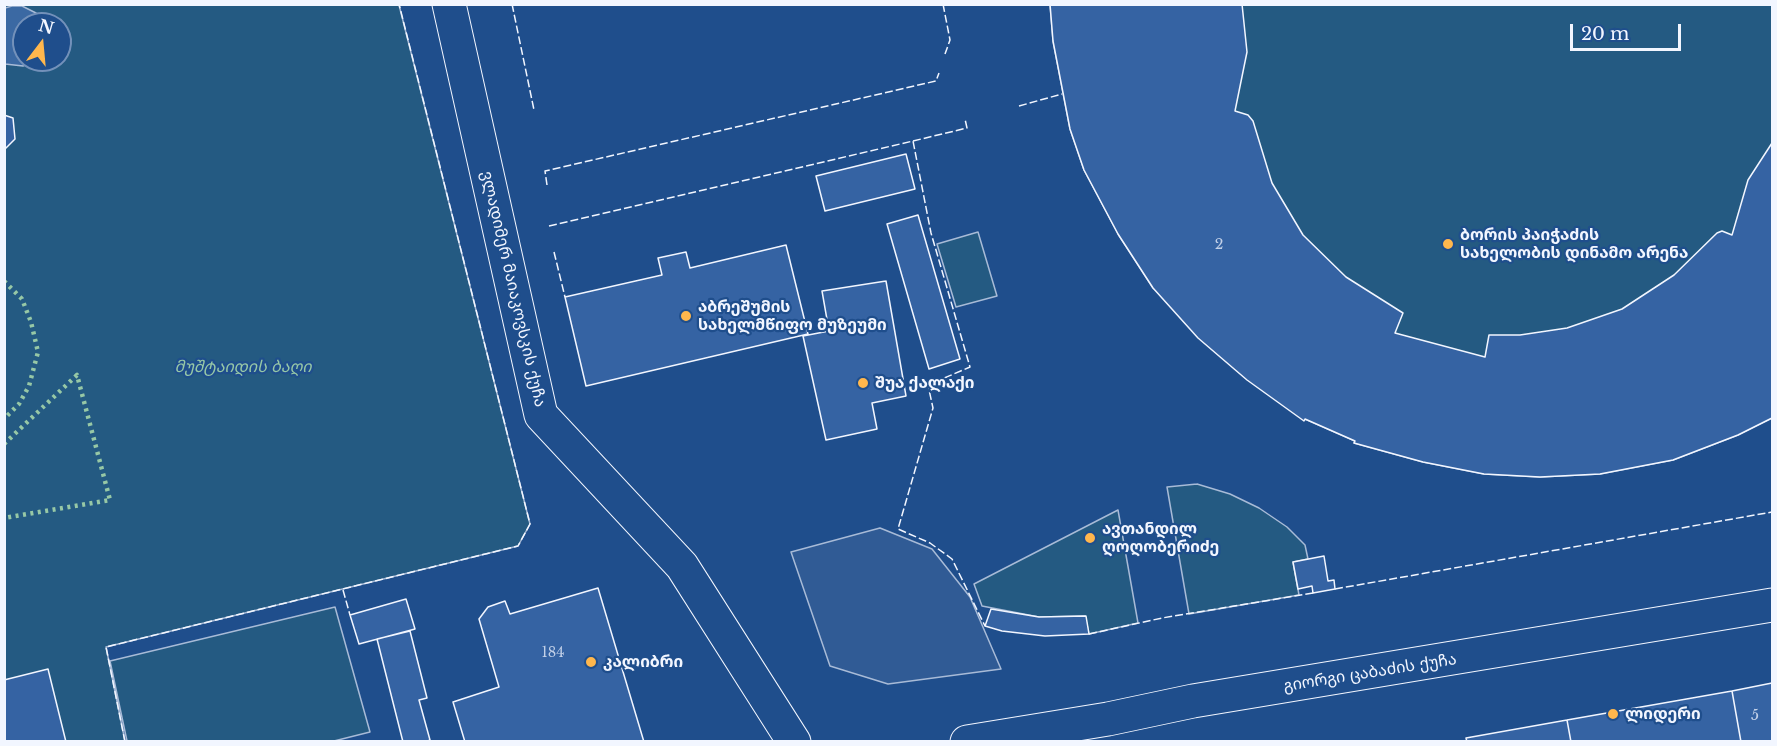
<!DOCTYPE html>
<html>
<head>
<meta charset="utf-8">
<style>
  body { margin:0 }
  #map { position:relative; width:1777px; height:746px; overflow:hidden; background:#1f4e8c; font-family:"Libre Baskerville",serif }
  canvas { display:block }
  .frame { position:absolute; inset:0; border:6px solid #f2f6ff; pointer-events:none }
  .north { position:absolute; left:12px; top:12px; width:60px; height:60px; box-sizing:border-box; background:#1f4e8c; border:2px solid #7391ba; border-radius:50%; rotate:16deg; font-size:16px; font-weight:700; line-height:24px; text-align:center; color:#f2f6ff }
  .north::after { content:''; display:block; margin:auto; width:21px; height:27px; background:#ffb74d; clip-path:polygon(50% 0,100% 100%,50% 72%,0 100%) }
  .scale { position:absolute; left:1570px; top:24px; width:111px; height:27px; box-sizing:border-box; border:3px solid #f2f6ff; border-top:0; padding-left:8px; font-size:18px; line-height:21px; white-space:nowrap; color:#f2f6ff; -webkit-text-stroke:4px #1f4e8c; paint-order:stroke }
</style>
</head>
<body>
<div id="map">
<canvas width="1777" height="746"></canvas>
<div class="frame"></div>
<div class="north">N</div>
<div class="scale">20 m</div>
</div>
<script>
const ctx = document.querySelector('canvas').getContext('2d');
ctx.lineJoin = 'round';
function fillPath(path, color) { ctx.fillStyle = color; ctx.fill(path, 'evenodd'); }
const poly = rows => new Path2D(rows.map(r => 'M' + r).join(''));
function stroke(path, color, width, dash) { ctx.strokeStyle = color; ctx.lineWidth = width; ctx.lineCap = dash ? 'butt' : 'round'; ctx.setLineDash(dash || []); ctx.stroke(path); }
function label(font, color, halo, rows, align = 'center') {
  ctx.font = font + ' "Libre Baskerville","Noto Sans Georgian",serif'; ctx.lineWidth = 4.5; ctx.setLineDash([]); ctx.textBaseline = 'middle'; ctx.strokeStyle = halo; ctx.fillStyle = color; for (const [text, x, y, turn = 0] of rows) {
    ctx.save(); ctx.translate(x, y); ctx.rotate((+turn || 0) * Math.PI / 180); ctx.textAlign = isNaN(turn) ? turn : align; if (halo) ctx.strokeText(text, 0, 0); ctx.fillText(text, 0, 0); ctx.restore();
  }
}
const green = poly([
  [4,5,399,5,530,524,518,546,106,647,125,741,5,741,4,5],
  [24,24,60,24,60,60,24,60,24,24],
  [1050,5,1772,5,1772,418,1738,435,1673,460,1600,474,1540,477,1484,474,1423,462,1354,443,1355,441,1305,419,1153,288,1118,234,1084,170,1070,129,1053,41,1050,5],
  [978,232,997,296,956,307,937,244,978,232],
  [1197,484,1230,494,1259,508,1287,527,1305,545,1308,559,1293,562,1299,595,1189,614,1167,487,1197,484],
  [1118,510,1138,623,1089,634,1085,616,1039,617,982,606,974,584,1118,510],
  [335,607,370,732,330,742,127,741,110,661,335,607]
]);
fillPath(green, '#245a82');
stroke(green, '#a8bbd7', 1.5);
const parking = poly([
  [880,528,932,549,970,597,1001,669,888,684,830,666,791,552,880,528]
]);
fillPath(parking, '#305b95');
stroke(parking, '#a8bbd7', 1.5);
const water = poly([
  [12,6,22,6,36,13,44,24,24,24,24,60,35,60,23,66,5,64,5,8,12,6]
]);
fillPath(water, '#3b69a3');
stroke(water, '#a8bbd7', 1.5);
const building = poly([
  [1050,4,1242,4,1247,52,1235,111,1248,115,1253,121,1272,183,1303,235,1346,277,1403,313,1395,333,1485,357,1489,335,1520,335,1567,328,1622,309,1674,275,1717,233,1722,231,1732,235,1748,180,1772,143,1772,418,1738,435,1673,460,1600,474,1540,477,1484,474,1423,462,1354,443,1355,441,1305,419,1304,421,1247,380,1198,338,1153,288,1118,234,1084,170,1070,129,1053,41,1050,4],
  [4,115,13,118,15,139,4,150,4,115],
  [906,154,915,189,825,211,816,176,906,154],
  [918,215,960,359,929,369,887,224,918,215],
  [786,245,808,334,586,386,565,297,662,275,658,258,686,252,690,268,786,245],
  [886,281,906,396,872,403,877,429,826,440,803,336,829,331,822,291,886,281],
  [1324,556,1328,581,1334,580,1335,589,1313,593,1312,586,1298,589,1293,562,1324,556],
  [598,588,644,742,465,742,453,702,499,687,479,619,488,607,505,601,510,614,598,588],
  [406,599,415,629,359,644,350,615,406,599],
  [991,609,1039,617,1086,616,1089,634,1045,636,1002,631,985,626,991,609],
  [410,631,427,698,419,700,430,740,425,742,403,742,377,639,410,631],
  [48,669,66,742,4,742,4,680,48,669],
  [1772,683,1772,742,1741,742,1732,691,1772,683],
  [1732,691,1741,742,1571,742,1567,720,1732,691],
  [1567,720,1571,742,1467,742,1466,738,1567,720]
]);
fillPath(building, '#3563a3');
stroke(building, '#f2f6ff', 1.5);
const tertiary = poly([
  [449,4,541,415,682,566,794,742]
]);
const secondary = poly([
  [967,742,1108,719,1193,701,1772,605]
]);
stroke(tertiary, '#f2f6ff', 35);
stroke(secondary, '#f2f6ff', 35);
stroke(tertiary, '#1f4e8c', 33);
stroke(secondary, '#1f4e8c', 33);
stroke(poly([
  [4,281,22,299,31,322,38,352,29,386,19,404,4,419],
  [4,444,77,375,110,500,4,518]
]), '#97c8a6', 4.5, [3, 4.5]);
stroke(poly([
  [512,4,534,110],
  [943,4,950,40,945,54],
  [1019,106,1062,94],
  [913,141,967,128,965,119],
  [547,185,545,171,936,81,939,73],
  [549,226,913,141,931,233,970,367,928,385,933,408,898,529,930,543,952,559,985,626],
  [554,252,565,297],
  [1335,589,1772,512],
  [343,590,350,615],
  [1089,634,1162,618,1313,593],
  [125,742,106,647,518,546,530,524,399,4]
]), '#f2f6ff', 1.5, [8, 3]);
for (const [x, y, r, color] of [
  [1448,244,6,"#ffb74d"],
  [686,316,6,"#ffb74d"],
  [863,383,6,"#ffb74d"],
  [1090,538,6,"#ffb74d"],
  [591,662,6,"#ffb74d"],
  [1613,714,6,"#ffb74d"]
]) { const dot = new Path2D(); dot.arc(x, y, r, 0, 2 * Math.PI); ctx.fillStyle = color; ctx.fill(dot); stroke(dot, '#1f4e8c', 2); }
label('14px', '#c3d1e8', null, [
  ["2",1219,245],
  ["184",553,653],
  ["5",1755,716]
]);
label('bold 16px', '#f2f6ff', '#1f4e8c', [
  ["ბორის პაიჭაძის",1460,235],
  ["სახელობის დინამო არენა",1460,253],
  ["აბრეშუმის",698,307],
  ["სახელმწიფო მუზეუმი",698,325],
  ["შუა ქალაქი",875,383],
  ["ავთანდილ",1102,529],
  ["ღოღობერიძე",1102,547],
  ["კალიბრი",603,662],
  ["ლიდერი",1625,714]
], 'left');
label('16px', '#f2f6ff', '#1f4e8c', [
  ["ვლადიმერ მაიაკოვსკის ქუჩა",513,289,77],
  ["გიორგი ცაბაძის ქუჩა",1370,673,-9]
]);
label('italic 16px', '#97c8a6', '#1f4e8c', [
  ["მუშტაიდის ბაღი",243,367]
]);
</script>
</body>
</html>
